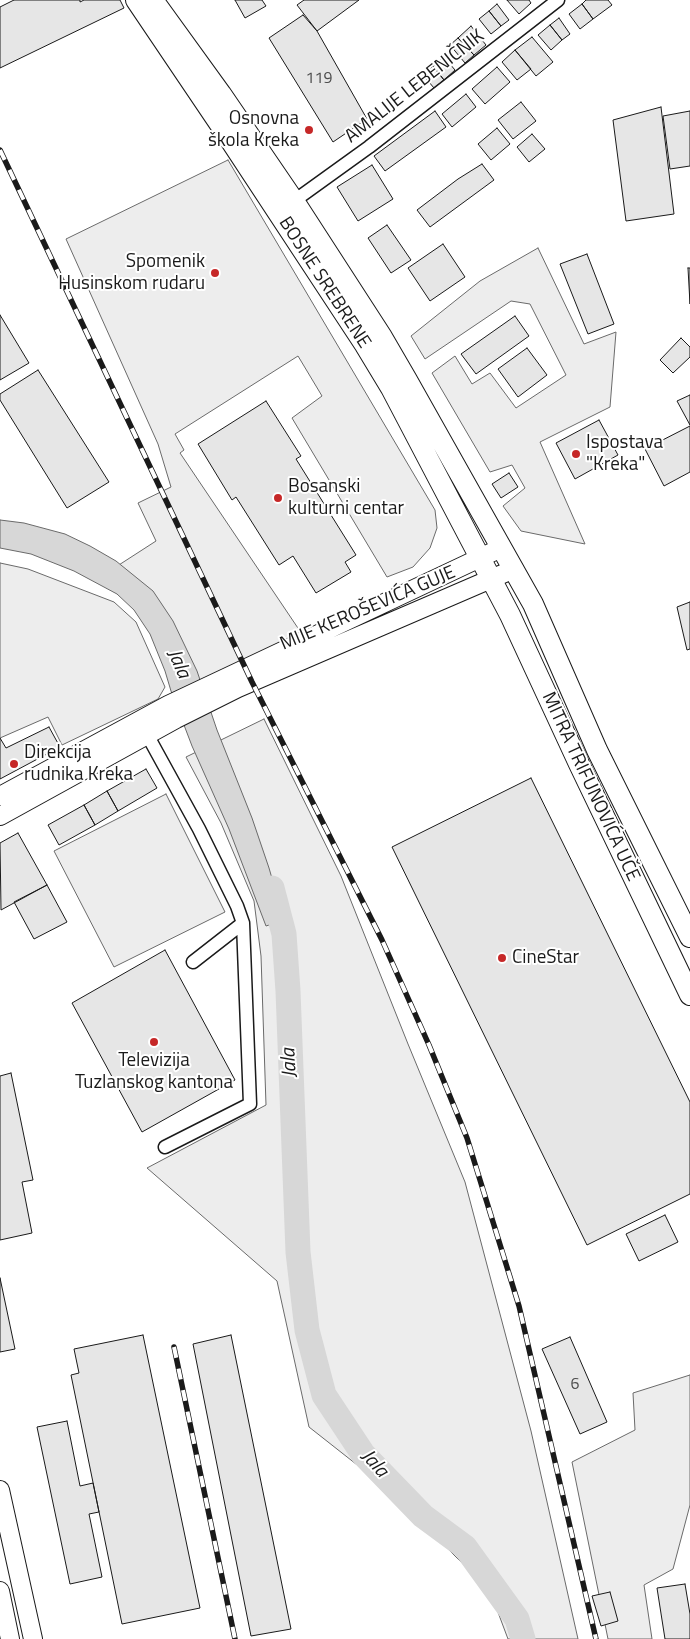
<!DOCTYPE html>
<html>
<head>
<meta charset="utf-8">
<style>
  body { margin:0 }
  canvas { display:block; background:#fff }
</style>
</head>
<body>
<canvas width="690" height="1639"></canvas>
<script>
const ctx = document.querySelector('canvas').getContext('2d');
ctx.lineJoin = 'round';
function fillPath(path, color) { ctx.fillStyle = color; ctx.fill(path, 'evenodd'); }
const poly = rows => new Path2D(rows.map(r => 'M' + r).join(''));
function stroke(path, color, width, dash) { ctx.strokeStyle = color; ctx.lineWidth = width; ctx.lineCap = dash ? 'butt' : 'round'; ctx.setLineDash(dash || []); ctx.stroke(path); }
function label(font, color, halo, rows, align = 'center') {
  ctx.font = font + ' "Titillium Web",sans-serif'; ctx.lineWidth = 4; ctx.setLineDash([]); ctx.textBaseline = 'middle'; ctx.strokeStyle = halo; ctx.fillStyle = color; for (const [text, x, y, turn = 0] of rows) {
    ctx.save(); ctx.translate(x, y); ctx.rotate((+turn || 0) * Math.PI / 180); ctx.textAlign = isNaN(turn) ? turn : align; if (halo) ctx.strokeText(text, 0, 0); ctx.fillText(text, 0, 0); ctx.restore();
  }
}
const green = poly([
  [228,160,435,510,437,528,430,548,413,567,387,577,292,418,322,396,298,356,175,434,184,450,180,453,306,640,191,694,161,625,108,572,156,541,138,503,171,487,158,444,66,239,228,160],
  [538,248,584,344,616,332,610,407,540,442,585,544,521,531,503,506,525,488,512,465,490,472,432,373,455,356,472,384,490,373,516,408,566,375,530,304,511,301,425,359,411,336,480,281,538,248],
  [0,563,28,569,114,602,136,622,165,687,158,699,62,745,48,717,0,738,0,563],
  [264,719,341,876,408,1044,465,1182,531,1431,578,1639,508,1639,490,1591,389,1490,309,1427,277,1281,147,1168,266,1105,261,956,254,901,221,823,186,757,264,719],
  [166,794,225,912,114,967,54,851,166,794],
  [690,1375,690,1505,673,1569,644,1585,652,1639,608,1639,572,1462,635,1430,633,1393,690,1375]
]);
fillPath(green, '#ededed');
stroke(green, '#6a6a6a', 1);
const water = poly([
  [0,520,24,523,65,534,90,546,116,561,153,591,173,621,197,671,217,730,252,818,269,868,284,920,266,926,229,829,192,746,171,691,165,671,150,634,134,610,117,594,74,571,31,554,0,548,0,520]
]);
fillPath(water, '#d7d7d7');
stroke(water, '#6a6a6a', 1);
stroke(poly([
  [272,888,284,934,288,991,298,1252,307,1330,324,1395,363,1454,423,1516,465,1547,517,1619,523,1639]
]), '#d7d7d7', 25);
const building = poly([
  [14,0,80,0,80,2,84,0,120,0,124,8,0,68,0,7,14,0],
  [235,0,262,0,266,6,245,18,235,0],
  [304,0,359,0,317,31,297,5,304,0],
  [507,0,529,0,531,3,519,14,507,0],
  [586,0,608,0,612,5,593,19,582,4,586,0],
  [497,4,509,20,501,26,489,11,497,4],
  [582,4,593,19,580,29,569,14,582,4],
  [489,11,501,26,491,34,479,19,489,11],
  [303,15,317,31,367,119,333,142,269,38,303,15],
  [559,18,570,34,562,40,550,25,559,18],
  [550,25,562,40,551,50,538,35,550,25],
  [471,26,486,45,474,55,458,38,471,26],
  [532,37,553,62,536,76,515,50,532,37],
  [458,38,474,55,465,63,450,45,458,38],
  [515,50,531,69,517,80,502,62,515,50],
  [444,57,455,70,444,80,433,66,444,57],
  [433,66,444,80,434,88,423,75,433,66],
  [497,67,510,82,485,104,472,89,497,67],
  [466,94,476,107,452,127,442,114,466,94],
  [521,102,536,121,513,139,498,120,521,102],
  [661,107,674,214,626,221,613,120,661,107],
  [435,111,446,127,385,171,374,156,435,111],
  [690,111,690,166,670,169,663,116,690,111],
  [497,128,510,144,491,160,478,144,497,128],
  [532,134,545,149,529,162,517,147,532,134],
  [482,164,494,180,430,227,417,210,458,179,482,164],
  [372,165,393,199,358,221,337,187,372,165],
  [387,225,411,260,391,273,368,238,387,225],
  [443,244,465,277,430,301,408,268,443,244],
  [587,254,614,324,588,334,560,264,587,254],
  [688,268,690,268,690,304,688,268],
  [0,315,29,363,0,380,0,315],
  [515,316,529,336,476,374,461,354,515,316],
  [681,338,690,347,690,357,673,373,660,360,681,338],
  [527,348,547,375,518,397,498,369,527,348],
  [38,370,109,482,67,508,0,400,0,394,38,370],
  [690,395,690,425,677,401,690,395],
  [266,401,301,456,296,459,356,555,345,562,351,572,316,593,293,556,279,565,236,497,232,500,198,444,266,401],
  [599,420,618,455,575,479,556,443,599,420],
  [690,426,690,472,664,486,645,449,690,426],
  [509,473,518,487,501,498,492,484,509,473],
  [690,602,690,649,687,650,677,607,690,602],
  [49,727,60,747,0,779,0,738,6,748,49,727],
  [146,769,157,788,118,811,107,791,146,769],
  [531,778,690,1102,690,1194,587,1245,392,847,531,778],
  [107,791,118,811,95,825,84,805,107,791],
  [84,805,95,825,59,845,48,825,84,805],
  [18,833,47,885,1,910,0,843,18,833],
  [47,885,67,922,34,939,14,902,47,885],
  [165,950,235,1080,142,1132,72,1003,165,950],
  [11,1073,33,1180,22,1182,32,1233,0,1240,0,1076,11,1073],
  [665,1215,678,1242,639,1261,626,1234,665,1215],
  [0,1278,15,1349,0,1352,0,1278],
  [143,1335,200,1608,122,1624,71,1375,79,1373,74,1349,143,1335],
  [231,1335,291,1629,251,1636,193,1344,231,1335],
  [570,1337,607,1422,580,1434,542,1349,570,1337],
  [67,1421,80,1486,93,1483,99,1512,89,1514,102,1577,70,1584,37,1427,67,1421],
  [685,1584,690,1614,690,1639,665,1639,657,1588,685,1584],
  [610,1592,618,1621,601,1626,592,1596,610,1592]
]);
fillPath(building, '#e6e6e6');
stroke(building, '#1a1a1a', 1);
const street = poly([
  [294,201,369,147,558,0],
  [144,729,199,829,237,906,243,923,250,1104,165,1147],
  [193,962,243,923]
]);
const secondary = poly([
  [0,796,168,705,501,548],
  [0,816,176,719,238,688,514,569],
  [0,1490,33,1639],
  [0,1591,10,1639]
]);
const primary = poly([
  [136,0,219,123,365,345,391,388,510,615,579,764,690,995],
  [153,0,221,94,294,201,382,337,407,380,533,604,597,750,690,937]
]);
stroke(street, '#1a1a1a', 15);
stroke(secondary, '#1a1a1a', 20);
stroke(primary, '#1a1a1a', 22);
stroke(street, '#fff', 12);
stroke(secondary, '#fff', 18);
stroke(primary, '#fff', 20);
const rail = poly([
  [0,150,252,682,382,940,429,1045,467,1138,519,1306,596,1639],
  [174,1347,235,1639]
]);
stroke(rail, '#1a1a1a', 5.5);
stroke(rail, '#fff', 4, [11]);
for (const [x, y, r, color] of [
  [309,130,5,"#c62828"],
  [215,273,5,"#c62828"],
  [576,454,5,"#c62828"],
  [278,498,5,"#c62828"],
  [14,764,5,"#c62828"],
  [502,958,5,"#c62828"],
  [154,1042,5,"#c62828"]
]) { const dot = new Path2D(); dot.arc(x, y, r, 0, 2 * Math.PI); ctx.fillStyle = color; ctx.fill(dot); stroke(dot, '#fff', 2); }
label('16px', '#4d4d4d', null, [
  ["119",319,79],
  ["6",575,1385]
]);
label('19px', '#1a1a1a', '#fff', [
  ["AMALIJE LEBENIČNIK",415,87,-38],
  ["BOSNE SREBRENE",324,283,57],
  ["MIJE KEROŠEVIĆA GUJE",368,609,-23],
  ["MITRA TRIFUNOVIĆA UČE",590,787,65]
]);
label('19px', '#1a1a1a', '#fff', [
  ["Osnovna",299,119,"right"],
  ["škola Kreka",299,141,"right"],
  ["Spomenik",205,262,"right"],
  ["Husinskom rudaru",205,284,"right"],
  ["Ispostava",586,443],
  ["\"Kreka\"",586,465],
  ["Bosanski",288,487],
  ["kulturni centar",288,509],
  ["Direkcija",24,753],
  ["rudnika Kreka",24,775],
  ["CineStar",512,958],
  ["Televizija",154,1061,"center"],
  ["Tuzlanskog kantona",154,1083,"center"]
], 'left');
label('italic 20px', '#1a1a1a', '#fff', [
  ["Jala",178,664,66],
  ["Jala",290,1063,-93],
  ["Jala",374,1464,48]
]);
</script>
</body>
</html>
